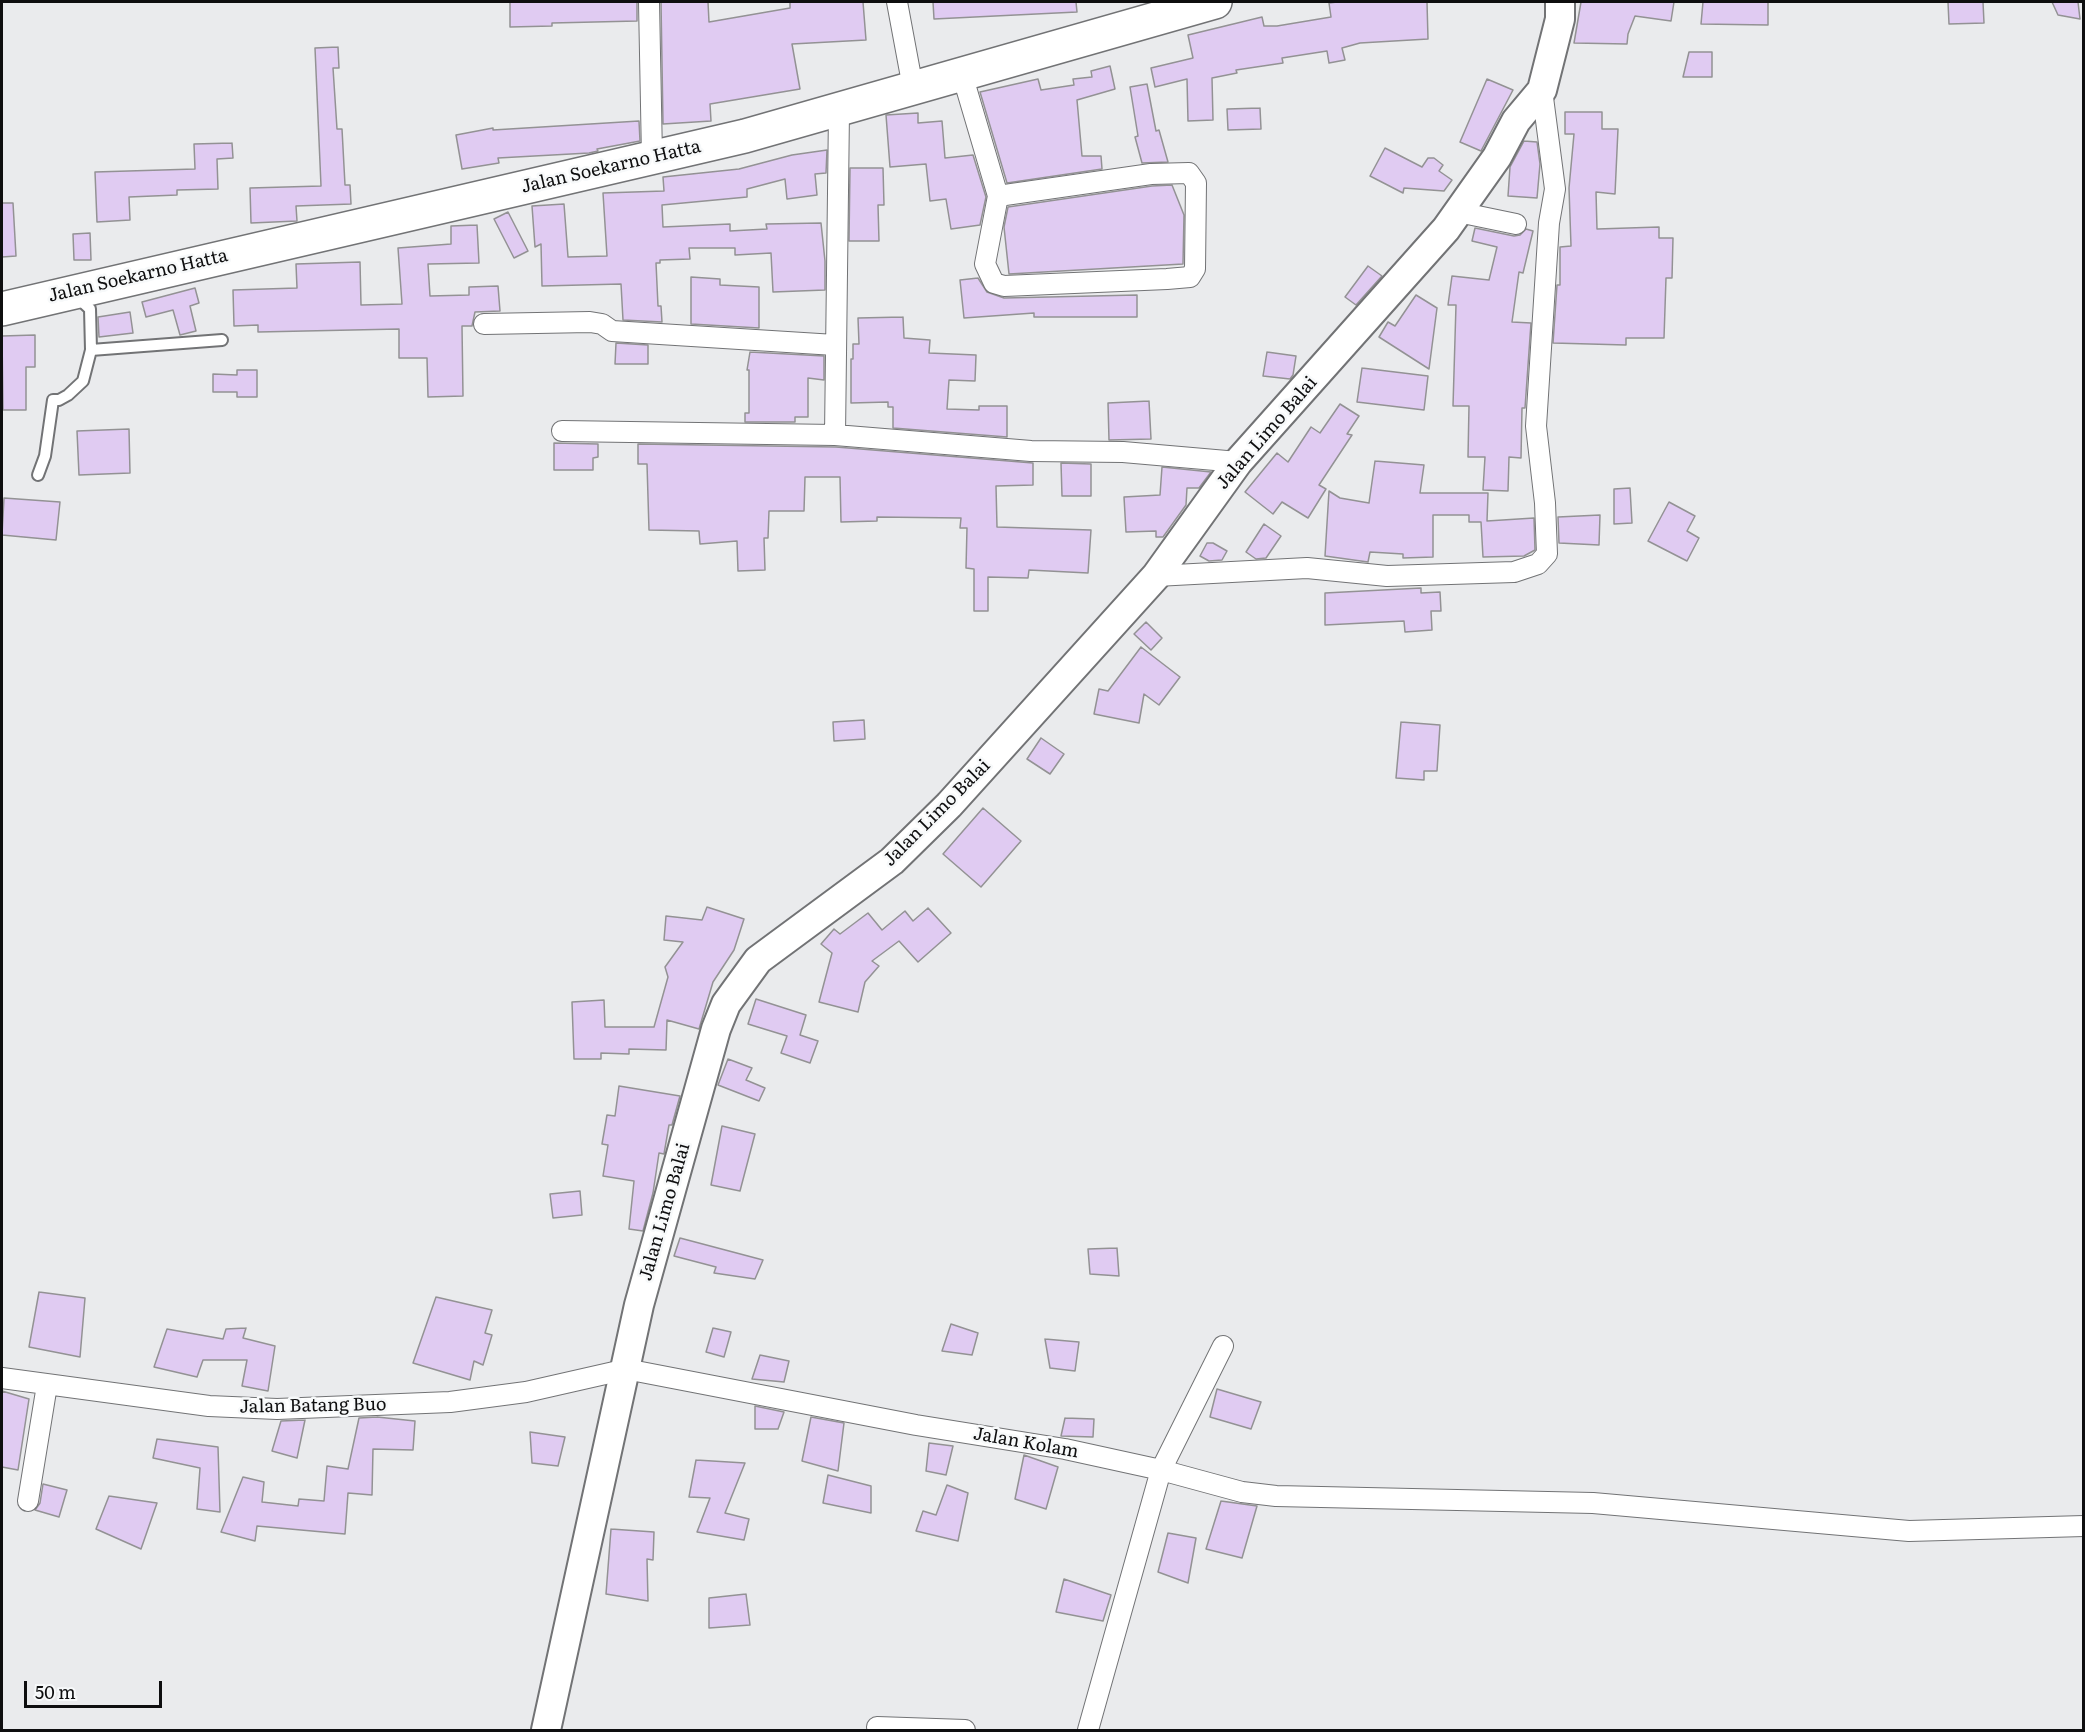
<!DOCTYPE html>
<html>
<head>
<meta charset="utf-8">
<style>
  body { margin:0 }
  #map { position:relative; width:2085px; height:1732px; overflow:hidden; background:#eaebed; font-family:Literata,serif }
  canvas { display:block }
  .frame { position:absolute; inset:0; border:3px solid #0e0e0f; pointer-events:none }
  .scale { position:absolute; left:24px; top:1681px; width:138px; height:27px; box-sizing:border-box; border:3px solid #0e0e0f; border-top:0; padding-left:8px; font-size:18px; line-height:21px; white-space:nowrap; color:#0e0e0f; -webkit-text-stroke:4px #f7f9fa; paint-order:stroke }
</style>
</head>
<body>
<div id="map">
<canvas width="2085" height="1732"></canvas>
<div class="frame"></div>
<div class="scale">50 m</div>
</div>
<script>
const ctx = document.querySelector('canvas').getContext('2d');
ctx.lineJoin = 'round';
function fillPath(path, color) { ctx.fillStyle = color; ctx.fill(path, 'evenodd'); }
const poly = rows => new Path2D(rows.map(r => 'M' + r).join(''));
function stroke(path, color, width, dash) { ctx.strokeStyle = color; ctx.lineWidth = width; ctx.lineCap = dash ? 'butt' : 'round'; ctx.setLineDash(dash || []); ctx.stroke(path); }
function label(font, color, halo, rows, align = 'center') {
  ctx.font = font + ' Literata,serif'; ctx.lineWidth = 5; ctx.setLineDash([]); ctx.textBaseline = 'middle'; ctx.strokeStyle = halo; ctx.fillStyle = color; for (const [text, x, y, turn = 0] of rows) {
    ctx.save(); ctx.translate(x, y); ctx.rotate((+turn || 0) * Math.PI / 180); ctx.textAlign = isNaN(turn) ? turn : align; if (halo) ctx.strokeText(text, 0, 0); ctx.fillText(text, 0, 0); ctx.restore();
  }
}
const building = poly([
  [510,2,637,2,637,21,552,23,552,26,510,27,510,2],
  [661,2,708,2,709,22,790,8,790,2,863,2,866,40,792,44,800,89,710,104,711,121,663,124,661,2],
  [933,2,1076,2,1077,12,934,19,933,2],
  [1337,2,1427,2,1428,39,1360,43,1342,48,1345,60,1329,63,1327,51,1282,58,1283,63,1236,70,1237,73,1212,78,1213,120,1188,121,1187,79,1155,87,1151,68,1193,58,1188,35,1262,17,1264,26,1277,26,1331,17,1329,3,1337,2],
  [1581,2,1674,2,1671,21,1635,16,1628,34,1627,44,1574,43,1581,2],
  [1703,2,1768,2,1768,25,1701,24,1703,2],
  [1948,2,1983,2,1984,23,1949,24,1948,2],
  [2052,2,2078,2,2080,19,2058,15,2052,2],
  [338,47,339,68,333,68,337,129,342,129,345,185,350,185,351,204,296,206,297,221,251,223,250,188,321,186,315,48,338,47],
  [1689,52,1712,52,1712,77,1683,77,1689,52],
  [1110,66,1115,89,1077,100,1082,156,1101,156,1102,169,1007,183,980,92,1038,79,1041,90,1074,85,1073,79,1092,77,1091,71,1110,66],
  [1487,79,1513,90,1481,151,1460,142,1487,79],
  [1147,84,1156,131,1159,130,1168,162,1142,163,1135,137,1138,136,1130,87,1147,84],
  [1260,108,1261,129,1228,130,1227,109,1260,108],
  [1565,112,1602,112,1602,129,1618,129,1615,194,1596,192,1597,229,1659,227,1659,238,1673,238,1672,278,1666,278,1664,338,1626,338,1626,345,1553,343,1557,285,1560,285,1560,247,1571,246,1569,188,1574,134,1565,134,1565,112],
  [918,113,918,123,942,121,945,158,973,155,986,197,980,225,951,229,946,199,930,201,926,164,890,167,886,115,918,113],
  [639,121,640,141,597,149,598,151,589,153,498,158,499,163,462,169,456,135,493,128,493,130,639,121],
  [1524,141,1537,142,1540,164,1537,198,1508,196,1510,167,1524,141],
  [232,143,233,158,217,159,218,189,177,190,177,195,129,197,130,220,97,222,95,172,195,169,194,144,232,143],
  [1385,148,1422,167,1428,158,1434,158,1443,165,1439,171,1452,180,1444,191,1404,188,1403,193,1370,176,1385,148],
  [827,150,826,173,815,174,817,195,787,199,785,179,747,189,747,197,662,205,663,227,730,224,730,231,767,229,766,224,821,223,825,261,825,290,773,292,771,253,735,255,735,248,689,248,690,259,660,260,660,263,656,263,658,306,661,306,662,322,623,320,621,284,542,286,541,244,535,247,532,206,564,204,568,257,607,256,603,193,664,191,663,177,739,169,792,155,827,150],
  [850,168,883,168,884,205,878,205,879,241,849,241,850,168],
  [1172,185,1184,215,1183,264,1009,274,1004,227,1008,207,1152,186,1172,185],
  [2,203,13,203,16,256,2,257,2,203],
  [508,212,528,251,514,258,494,219,508,212],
  [477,225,479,263,428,264,430,296,469,295,469,287,498,286,500,311,475,312,472,326,462,326,463,396,428,397,427,358,399,358,399,329,258,332,258,325,234,326,233,290,297,288,296,264,360,262,361,305,402,304,398,248,451,244,451,226,477,225],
  [1475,228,1514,236,1520,235,1526,229,1533,231,1523,273,1519,272,1512,322,1531,323,1525,408,1522,408,1521,458,1509,457,1508,491,1483,490,1485,457,1468,457,1469,406,1453,406,1456,305,1448,305,1452,276,1489,280,1497,247,1472,241,1475,228],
  [90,233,91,260,74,260,73,234,90,233],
  [1368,266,1382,276,1356,305,1345,297,1368,266],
  [691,277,720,279,720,285,759,287,759,328,691,324,691,277],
  [978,278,987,292,1004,298,1137,295,1137,317,1034,317,1034,313,964,318,960,280,978,278],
  [195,288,199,303,190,306,196,331,180,335,173,310,146,317,142,302,195,288],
  [1416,295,1437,308,1429,369,1379,337,1388,322,1395,326,1416,295],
  [130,312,133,333,99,337,98,317,130,312],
  [903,317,904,338,930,340,929,353,976,355,975,381,949,380,947,409,979,410,979,406,1007,406,1007,437,893,428,893,407,888,407,888,402,851,403,851,359,853,359,853,344,859,344,858,318,903,317],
  [35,335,35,367,26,367,26,410,3,410,2,336,35,335],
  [616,343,648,345,648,364,615,364,616,343],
  [750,352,824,356,824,380,808,378,808,417,795,417,795,422,745,422,745,413,749,413,749,370,747,370,750,352],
  [1267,352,1296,356,1293,375,1290,379,1263,376,1267,352],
  [1362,368,1428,376,1424,410,1357,402,1362,368],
  [237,370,257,370,257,397,237,397,237,392,213,392,213,374,237,375,237,370],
  [1149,401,1151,439,1109,440,1108,403,1149,401],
  [1340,404,1359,416,1347,434,1352,435,1319,485,1326,489,1308,518,1282,502,1273,514,1245,492,1277,453,1288,462,1311,427,1320,433,1340,404],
  [129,429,130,473,79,475,77,431,129,429],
  [554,443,598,444,598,457,593,458,593,470,554,470,554,443],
  [638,444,836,447,1033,463,1033,485,996,486,997,527,1091,530,1088,573,1029,570,1028,578,988,577,988,611,974,611,974,569,966,568,967,528,960,528,961,518,877,517,877,521,841,522,840,477,805,477,804,511,769,511,768,538,764,538,765,570,738,571,737,541,700,544,699,531,649,530,647,464,638,464,638,444],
  [1375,461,1424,465,1420,493,1488,493,1487,521,1534,518,1535,550,1524,556,1483,557,1481,522,1469,522,1469,515,1433,515,1433,557,1403,558,1403,554,1370,552,1368,562,1325,556,1329,491,1340,498,1369,503,1375,461],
  [1061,463,1091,464,1091,496,1062,496,1061,463],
  [1162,467,1211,472,1199,488,1187,488,1186,505,1163,537,1156,537,1156,531,1126,532,1124,497,1160,495,1162,467],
  [1630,488,1632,523,1614,524,1614,489,1630,488],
  [4,498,60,502,56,540,2,535,4,498],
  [1669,502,1695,516,1687,531,1699,538,1687,561,1648,541,1669,502],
  [1600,515,1599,545,1559,543,1558,517,1600,515],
  [1264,524,1281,536,1266,558,1256,559,1246,552,1264,524],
  [1207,543,1213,543,1227,551,1222,560,1209,561,1200,556,1207,543],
  [1421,588,1421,593,1440,592,1441,611,1431,611,1432,630,1405,632,1404,621,1325,625,1325,593,1421,588],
  [1146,622,1162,638,1151,650,1134,634,1146,622],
  [1141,647,1180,677,1159,705,1144,694,1139,723,1094,714,1099,689,1108,691,1141,647],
  [864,720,865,739,834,741,833,722,864,720],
  [1401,722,1440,725,1437,771,1424,771,1424,780,1396,778,1401,722],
  [1041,738,1064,754,1050,774,1027,759,1041,738],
  [983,808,1021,841,981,887,943,854,983,808],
  [707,907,744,919,734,950,713,982,699,1029,667,1020,666,1050,629,1049,629,1054,601,1053,601,1059,574,1059,572,1002,604,1000,605,1027,654,1027,668,977,665,967,683,942,664,940,666,916,702,920,707,907],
  [928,908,951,933,918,962,899,941,872,961,879,966,865,982,858,1012,819,1002,832,953,821,944,834,929,840,934,868,913,882,930,905,911,913,921,928,908],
  [756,999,806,1015,800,1035,818,1041,810,1063,781,1053,787,1036,748,1024,756,999],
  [728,1059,752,1068,746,1080,765,1088,759,1101,718,1085,728,1059],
  [619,1086,680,1096,672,1125,669,1125,664,1154,659,1153,653,1193,643,1231,629,1229,634,1181,603,1176,608,1145,602,1144,607,1115,615,1116,619,1086],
  [722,1126,755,1134,740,1191,711,1185,722,1126],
  [580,1191,582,1215,553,1218,550,1194,580,1191],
  [680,1238,763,1260,755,1279,714,1273,716,1267,674,1256,680,1238],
  [1117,1248,1119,1276,1090,1274,1088,1249,1117,1248],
  [39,1292,85,1298,80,1357,29,1347,39,1292],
  [436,1297,492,1310,485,1333,492,1335,483,1365,474,1361,470,1380,413,1363,436,1297],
  [951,1324,978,1333,972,1355,942,1351,951,1324],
  [246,1328,243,1338,275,1346,268,1391,242,1386,247,1360,203,1360,197,1377,154,1367,167,1329,223,1339,226,1329,246,1328],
  [713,1328,731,1332,724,1357,706,1352,713,1328],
  [1045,1339,1079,1342,1075,1371,1050,1368,1045,1339],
  [760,1355,789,1361,784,1382,752,1379,760,1355],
  [1217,1389,1261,1402,1251,1429,1210,1417,1217,1389],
  [2,1391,29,1399,18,1470,2,1467,2,1391],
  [755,1406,784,1412,778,1429,755,1429,755,1406],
  [377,1417,415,1421,413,1450,373,1449,372,1495,348,1493,345,1534,257,1526,255,1541,221,1532,243,1477,264,1482,262,1502,298,1506,299,1499,324,1501,327,1466,348,1469,359,1418,377,1417],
  [811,1417,844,1423,838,1471,802,1461,811,1417],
  [1065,1418,1094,1419,1093,1437,1061,1436,1065,1418],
  [305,1420,297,1458,272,1451,281,1421,305,1420],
  [530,1432,565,1437,558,1466,532,1463,530,1432],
  [157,1439,218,1447,220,1512,197,1509,200,1468,153,1458,157,1439],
  [929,1443,953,1446,946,1475,926,1471,929,1443],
  [1024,1455,1058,1467,1046,1509,1015,1499,1024,1455],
  [696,1460,745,1463,725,1513,749,1519,744,1540,697,1532,710,1498,689,1497,696,1460],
  [828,1475,871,1486,871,1513,823,1503,828,1475],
  [43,1484,67,1490,59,1517,35,1510,40,1503,43,1484],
  [947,1485,968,1493,958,1541,916,1531,923,1511,936,1515,947,1485],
  [109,1496,157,1503,141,1549,96,1529,109,1496],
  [1221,1501,1257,1506,1242,1558,1206,1549,1221,1501],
  [611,1529,654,1532,653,1560,647,1559,648,1601,606,1594,611,1529],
  [1168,1533,1196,1538,1188,1583,1158,1572,1168,1533],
  [1064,1579,1111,1595,1103,1621,1056,1612,1064,1579],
  [746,1594,750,1625,709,1628,709,1598,746,1594]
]);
fillPath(building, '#e0cbf2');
stroke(building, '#939294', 1.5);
const lane = poly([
  [91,350,222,340],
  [38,475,45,456,53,400,59,400,68,395,83,381,91,350,90,309,77,297]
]);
const street = poly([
  [649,2,652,157],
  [897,2,913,88],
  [962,74,998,196,985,264,994,283,1004,286,1167,279,1190,277,1195,269,1196,183,1189,173,1151,174,998,196],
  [839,111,835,435,1031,451,1123,452,1238,462],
  [1458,212,1516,224],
  [484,324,590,322,602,324,612,331,835,345],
  [562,431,835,435],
  [1156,576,1307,568,1387,576,1514,572,1538,564,1547,554,1545,503,1536,426,1549,223,1555,189,1542,90],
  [1223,1346,1161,1470,1242,1492,1276,1496,1593,1503,1909,1531,2084,1526],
  [2,1378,209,1406,277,1409,450,1402,526,1392,614,1372,636,1371,916,1425,1065,1449,1161,1470,1088,1730],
  [28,1501,47,1385],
  [877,1727,965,1730]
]);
const secondary = poly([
  [546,1730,639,1305,716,1029,726,1004,758,960,892,861,949,805,1156,576,1238,462,1446,229,1497,157,1516,121,1542,90,1560,19,1560,2]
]);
const highway = poly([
  [2,309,745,136,1215,2]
]);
stroke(lane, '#727375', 14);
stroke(street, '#727375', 22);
stroke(secondary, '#727375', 32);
stroke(highway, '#727375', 36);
stroke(lane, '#fff', 10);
stroke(street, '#fff', 20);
stroke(secondary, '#fff', 28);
stroke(highway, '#fff', 33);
label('18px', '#0e0e0f', '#f7f9fa', [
  ["Jalan Soekarno Hatta",611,167,-13],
  ["Jalan Soekarno Hatta",138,276,-13],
  ["Jalan Limo Balai",1267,433,-49],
  ["Jalan Limo Balai",937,813,-45],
  ["Jalan Limo Balai",665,1212,-74],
  ["Jalan Batang Buo",313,1406,-1],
  ["Jalan Kolam",1026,1443,10]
]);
</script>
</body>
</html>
